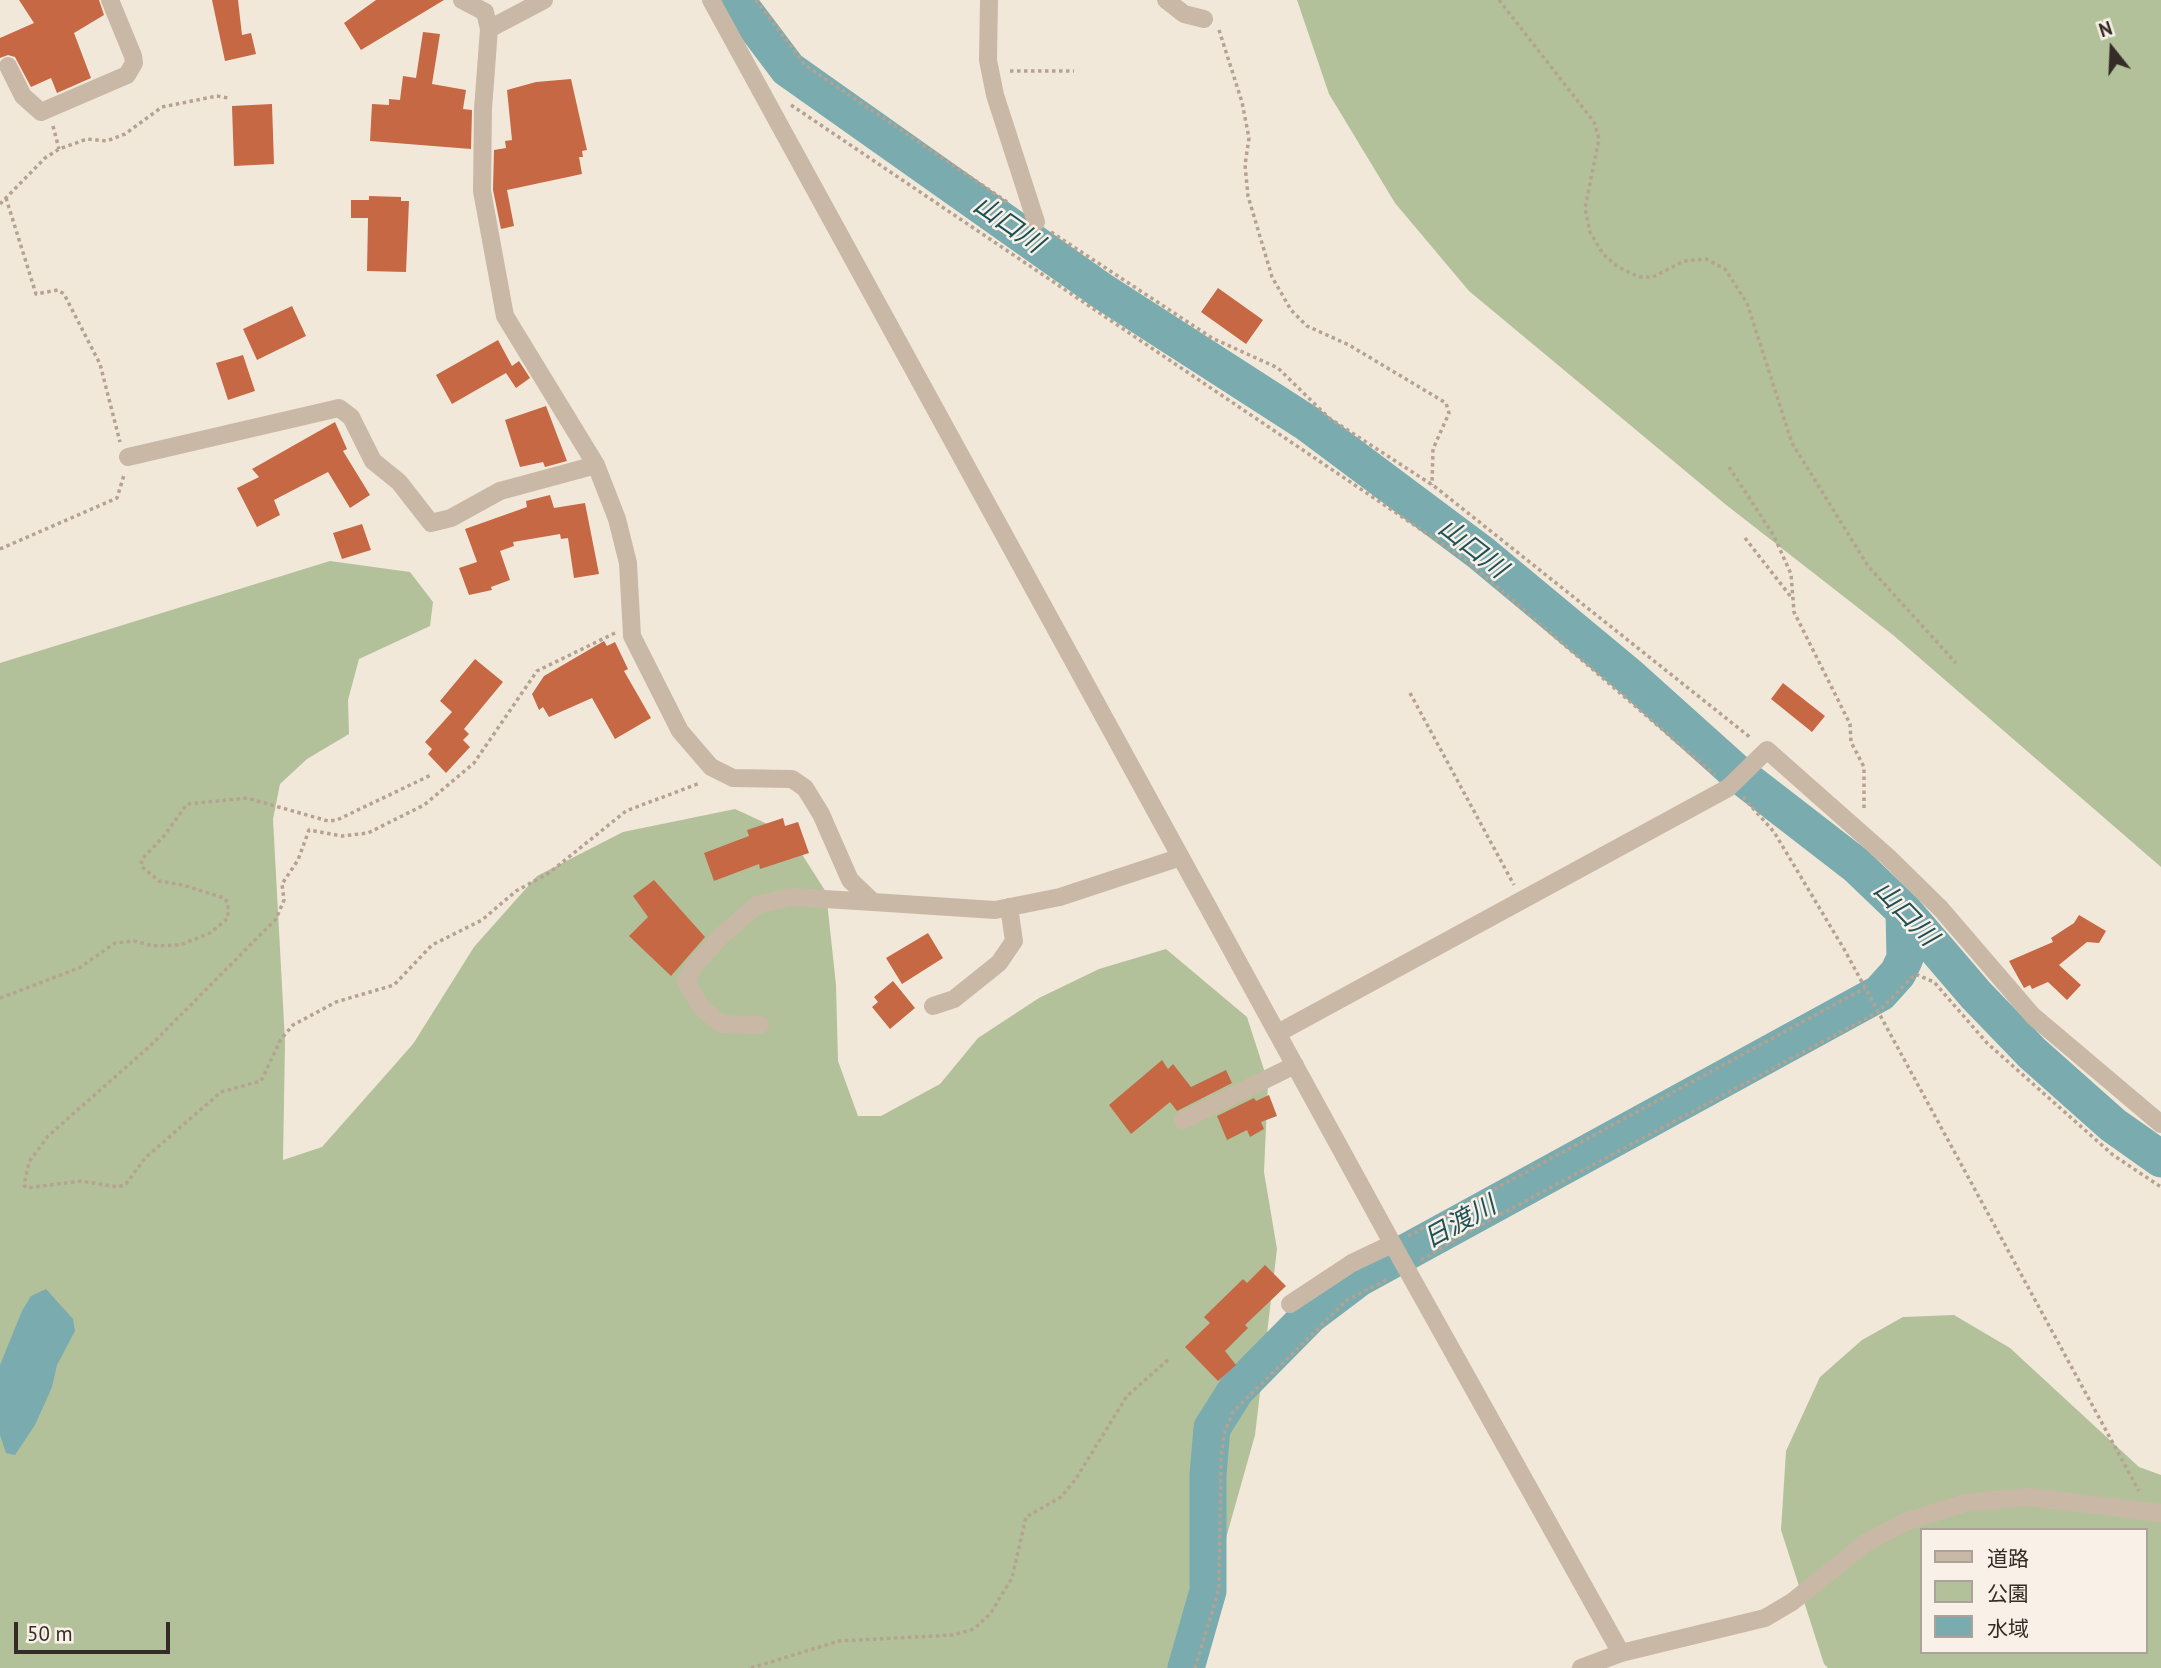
<!DOCTYPE html>
<html>
<head>
<meta charset="utf-8">
<style>
  body { margin:0 }
  #map { position:relative; width:2161px; height:1668px; overflow:hidden; background:#f2e8da; font-family:"PT Sans","Noto Sans JP",sans-serif }
  canvas { display:block }
  .legend { position:absolute; left:1920px; top:1528px; width:228px; height:126px; box-sizing:border-box; background:#f9f1e7; border:2px solid #aba29a; margin:0; padding:9px 12px; list-style:none; font-size:21px; color:#362c27 }
  .legend li { display:flex; align-items:center; gap:14px; height:35px }
  .legend b { width:35px; border:2px solid #aba29a }
  .north { position:absolute; left:2077px; top:14px; width:70px; height:70px; -webkit-text-stroke:5px #f9f1e7; paint-order:stroke; rotate:342deg; font-size:19px; font-weight:700; line-height:28px; text-align:center; color:#362c27 }
  .north::after { content:''; display:block; margin:auto; width:24px; height:32px; background:#362c27; clip-path:polygon(50% 0,100% 100%,50% 72%,0 100%) }
  .scale { position:absolute; left:14px; top:1622px; width:156px; height:32px; box-sizing:border-box; border:4px solid #362c27; border-top:0; padding-left:9px; font-size:21px; line-height:24px; white-space:nowrap; color:#362c27; -webkit-text-stroke:5px #f9f1e7; paint-order:stroke }
</style>
</head>
<body>
<div id="map">
<canvas width="2161" height="1668"></canvas>
<ul class="legend">
<li><b style="height:9px;background:#cab8a6"></b>道路</li>
<li><b style="height:19px;background:#b2c19a"></b>公園</li>
<li><b style="height:19px;background:#79abaf"></b>水域</li>
</ul>
<div class="north">N</div>
<div class="scale">50 m</div>
</div>
<script>
const ctx = document.querySelector('canvas').getContext('2d');
ctx.lineJoin = 'round';
function fillPath(path, color) { ctx.fillStyle = color; ctx.fill(path, 'evenodd'); }
const poly = rows => new Path2D(rows.map(r => 'M' + r).join(''));
function stroke(path, color, width, dash) { ctx.strokeStyle = color; ctx.lineWidth = width; ctx.lineCap = dash ? 'butt' : 'round'; ctx.setLineDash(dash || []); ctx.stroke(path); }
function label(font, color, halo, rows, align = 'center') {
  ctx.font = font + ' "PT Sans","Noto Sans JP",sans-serif'; ctx.lineWidth = 5; ctx.setLineDash([]); ctx.textBaseline = 'middle'; ctx.strokeStyle = halo; ctx.fillStyle = color; for (const [text, x, y, turn = 0] of rows) {
    ctx.save(); ctx.translate(x, y); ctx.rotate((+turn || 0) * Math.PI / 180); ctx.textAlign = isNaN(turn) ? turn : align; if (halo) ctx.strokeText(text, 0, 0); ctx.fillText(text, 0, 0); ctx.restore();
  }
}
fillPath(poly([
  [1297,0,2161,0,2161,867,1893,635,1725,504,1469,291,1395,203,1329,94],
  [330,561,410,572,433,602,430,626,359,659,348,700,349,734,307,759,280,784,273,819,285,1042,283,1160,322,1147,413,1044,474,947,537,876,623,832,735,809,789,834,826,892,836,985,838,1061,858,1116,881,1116,940,1084,978,1038,1039,998,1099,969,1166,949,1247,1017,1268,1082,1264,1172,1277,1249,1255,1435,1210,1595,1183,1668,0,1668,0,663],
  [1954,1315,2010,1348,2139,1467,2161,1475,2161,1668,1828,1668,1824,1664,1781,1530,1786,1451,1820,1377,1862,1340,1903,1317],
  [1921,1530,2145,1530,2145,1652,1921,1652]
]), '#b2c19a');
fillPath(poly([
  [46,1289,73,1319,75,1331,57,1365,52,1387,35,1425,15,1455,6,1453,0,1435,0,1365,22,1311,31,1296]
]), '#79abaf');
stroke(poly([
  [736,0,788,69,1102,291,1307,423,1481,553,1629,676,1737,773,1856,865,1904,911,1976,995,2032,1053,2113,1125,2161,1159],
  [1186,1668,1208,1591,1208,1475,1212,1428,1236,1390,1310,1315,1359,1278,1880,993,1898,973,1905,958,1904,911]
]), '#79abaf', 37);
fillPath(poly([
  [19,0,99,0,104,15,74,33,91,78,57,93,51,78,31,87,15,57,8,55,0,58,0,38,34,23],
  [212,0,238,0,242,35,251,33,256,54,225,61],
  [376,0,444,0,361,50,344,23],
  [423,32,440,34,432,84,466,90,463,109,472,110,471,149,370,141,372,104,389,105,389,99,400,100,403,76,416,78],
  [571,79,587,150,582,151,583,157,579,157,582,174,507,190,514,226,501,229,493,190,494,150,506,148,505,141,512,140,507,90,536,82],
  [272,104,274,164,234,166,232,106],
  [369,196,401,197,401,201,409,201,406,272,367,271,368,218,351,218,351,200,369,200],
  [1218,288,1263,320,1246,344,1201,312],
  [292,306,306,336,257,360,243,329],
  [498,340,512,366,519,361,530,378,516,388,506,373,452,404,436,375],
  [243,355,255,391,228,400,216,363],
  [546,406,567,461,545,467,543,462,520,467,505,420],
  [335,422,347,449,343,451,370,495,350,508,328,472,274,500,280,515,257,527,237,488,259,477,252,469],
  [550,495,554,508,585,503,599,574,574,578,568,538,561,539,560,534,513,542,514,546,500,551,510,580,491,587,492,590,469,595,459,568,477,562,465,529,527,507,526,501],
  [362,524,371,550,342,559,333,533],
  [604,641,607,646,615,642,628,669,624,671,651,718,615,739,592,698,549,717,543,707,539,710,532,694,544,676],
  [475,659,503,682,464,729,469,734,463,740,470,747,446,773,428,754,432,749,425,742,452,712,440,701],
  [1783,683,1825,716,1812,732,1771,699],
  [783,818,785,826,798,822,809,853,760,869,759,864,714,881,704,853,749,836,747,830],
  [654,880,705,937,671,976,629,936,648,917,633,896],
  [2079,915,2106,931,2099,943,2087,942,2059,965,2081,985,2067,1000,2048,982,2032,989,2030,985,2024,988,2009,961,2053,942,2051,938,2074,923],
  [928,933,943,958,902,984,886,958],
  [893,981,915,1008,890,1029,872,1007,878,1002,874,997],
  [1162,1060,1168,1069,1173,1064,1191,1087,1226,1070,1232,1083,1177,1111,1170,1102,1131,1134,1109,1105],
  [1269,1095,1277,1116,1261,1122,1264,1129,1250,1137,1247,1130,1227,1140,1217,1116,1254,1098,1256,1101],
  [1265,1265,1286,1286,1245,1325,1248,1328,1225,1351,1236,1365,1218,1381,1185,1347,1210,1323,1204,1317,1243,1279,1247,1283]
]), '#c66844');
stroke(poly([
  [756,0,805,65,1010,204],
  [1499,0,1594,122,1599,139,1585,208,1590,232,1603,254,1618,267,1639,277,1653,277,1684,261,1706,259,1725,269,1747,303,1792,443,1868,566,1956,663],
  [1219,30,1242,102,1249,138,1245,165,1248,196,1272,277,1291,310,1307,326,1349,345,1446,403,1449,413,1433,449,1432,485],
  [1010,71,1074,71],
  [791,105,1466,560,1715,775],
  [53,126,59,149],
  [6,198,36,294,58,290,64,294,100,364,120,442],
  [0,204,45,158,59,149,87,139,107,141,125,134,162,107,217,96,228,98],
  [1051,232,1212,338,1278,368,1329,418,1434,486,1751,738],
  [1729,467,1774,536,1791,574,1794,612,1850,724,1851,742,1864,767,1864,810],
  [1745,538,1791,597],
  [0,549,117,498,124,475],
  [615,633,537,671,474,763,424,805,368,833,342,836,309,830,298,860,282,884,284,900,276,919,150,1046,48,1136,29,1162,24,1185,26,1188,81,1181,118,1187,126,1184,145,1158,221,1092,261,1081,281,1039,293,1025,336,1002,394,985,432,945,482,920,516,891,549,873,626,811,700,783],
  [1410,693,1514,885],
  [1743,797,1774,832,1844,949,2139,1491],
  [0,998,79,968,115,943,134,941,153,946,180,945,210,933,228,918,228,903,224,898,183,885,159,881,141,866,142,859,164,836,187,804,247,798,328,821,337,820,431,775],
  [1408,1236,1865,988],
  [1421,1260,1479,1226,1878,1012,1915,974,1934,982,1987,1043,2113,1155,2161,1187],
  [751,1668,839,1641,953,1635,974,1629,990,1614,1012,1578,1026,1517,1061,1497,1075,1480,1127,1396,1169,1359],
  [1195,1668,1219,1589,1221,1457,1224,1434,1233,1412,1347,1300,1390,1278]
]), '#b6a291', 3.5, [3.5, 3.5]);
stroke(poly([
  [462,0,485,12,489,29,483,109,482,191,505,316,596,465,617,519,628,563,632,636,680,731,711,767,733,778,792,779,805,788,821,814,850,880,873,902,995,910,1060,897,1181,857],
  [711,0,1396,1250,1621,1653],
  [989,0,988,60,995,95,1036,222],
  [1166,0,1184,14,1204,19],
  [489,29,544,0],
  [8,66,23,96,41,112,127,75,134,63,133,56,110,0],
  [128,457,339,408,351,417,373,461,399,482,431,523,451,518,500,491,596,465],
  [933,1006,954,999,999,963,1014,941,1009,907],
  [760,1025,721,1024,701,1007,686,982,694,966,721,936,757,905,792,897,873,902],
  [1278,1033,1728,788,1767,750,1888,857,1941,909,2033,1016,2161,1124],
  [1183,1120,1295,1065],
  [1290,1304,1352,1263,1392,1244],
  [1581,1668,1621,1653,1765,1618,1792,1602,1867,1542,1905,1522,1965,1503,2028,1497,2161,1513]
]), '#cab8a6', 18);
label('italic 26px', '#1d5157', '#f9f1e7', [
  ["山口川",1008,225,35],
  ["山口川",1472,549,38],
  ["山口川",1905,914,46],
  ["日渡川",1460,1223,-29]
]);
</script>
</body>
</html>
